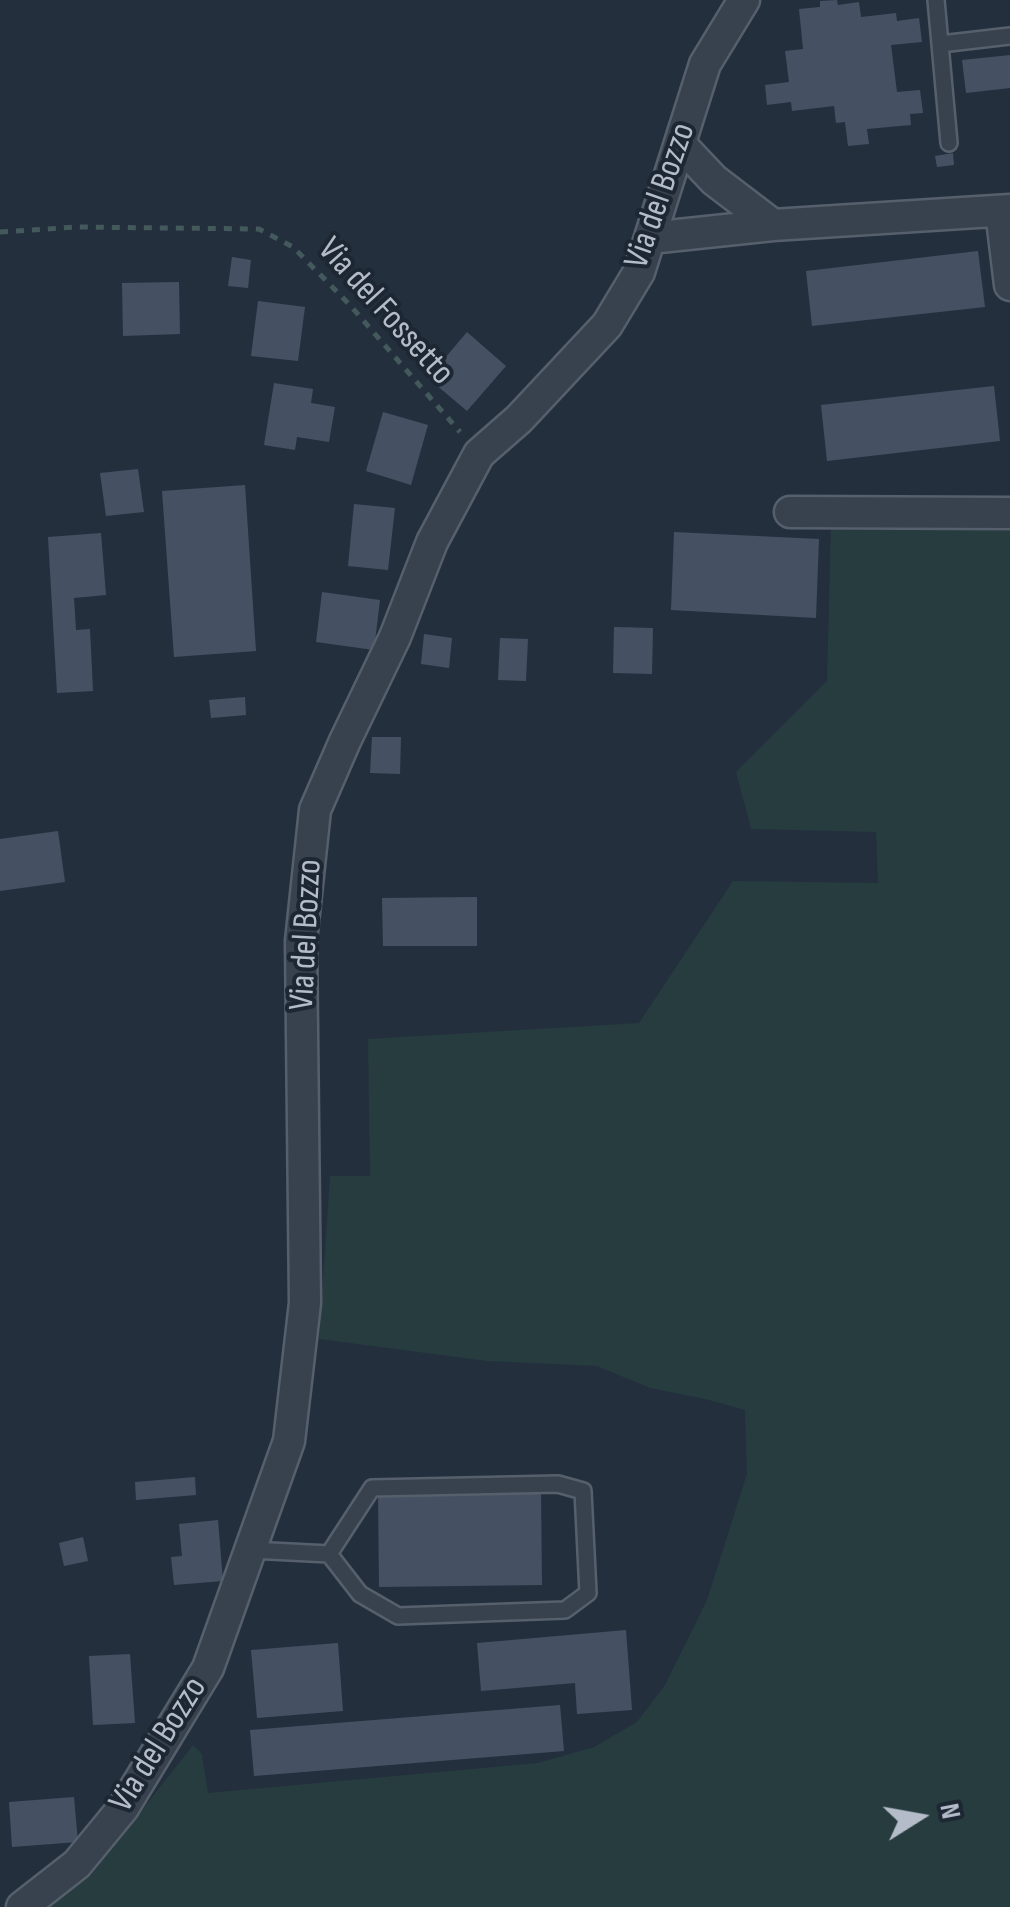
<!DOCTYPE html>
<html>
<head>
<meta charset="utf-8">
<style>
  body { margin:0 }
  #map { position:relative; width:1010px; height:1907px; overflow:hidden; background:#242f3e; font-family:"Sofia Sans Condensed",sans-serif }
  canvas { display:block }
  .north { position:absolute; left:870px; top:1767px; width:100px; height:100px; -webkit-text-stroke:8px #1d2633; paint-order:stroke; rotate:79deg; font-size:28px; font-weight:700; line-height:40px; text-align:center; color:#b4bcc9 }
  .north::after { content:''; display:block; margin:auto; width:35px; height:45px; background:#b4bcc9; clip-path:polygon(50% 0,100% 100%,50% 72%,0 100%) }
</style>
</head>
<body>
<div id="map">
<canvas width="1010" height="1907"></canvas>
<div class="north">N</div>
</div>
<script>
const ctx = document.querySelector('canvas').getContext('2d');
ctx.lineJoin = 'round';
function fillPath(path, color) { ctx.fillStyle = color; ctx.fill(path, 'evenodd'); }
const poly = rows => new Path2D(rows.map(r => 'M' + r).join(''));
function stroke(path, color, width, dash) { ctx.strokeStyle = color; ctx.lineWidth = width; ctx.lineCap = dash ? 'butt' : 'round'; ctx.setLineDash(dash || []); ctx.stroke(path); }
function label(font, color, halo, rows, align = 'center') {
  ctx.font = font + ' "Sofia Sans Condensed",sans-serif'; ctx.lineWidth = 8; ctx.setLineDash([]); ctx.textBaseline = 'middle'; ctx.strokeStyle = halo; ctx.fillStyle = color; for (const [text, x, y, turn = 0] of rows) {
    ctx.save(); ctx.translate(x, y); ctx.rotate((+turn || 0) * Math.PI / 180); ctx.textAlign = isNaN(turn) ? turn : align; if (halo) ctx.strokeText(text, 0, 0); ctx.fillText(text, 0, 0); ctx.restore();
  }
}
fillPath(poly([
  [831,524,1010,531,1010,1907,48,1907,91,1875,193,1745,202,1754,208,1793,538,1763,594,1747,637,1722,665,1685,707,1600,747,1474,745,1410,705,1399,650,1388,597,1366,487,1361,319,1339,330,1176,370,1176,368,1039,639,1023,733,881,878,883,876,832,751,829,736,772,827,681]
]), '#263c3f');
fillPath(poly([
  [837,0,838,5,859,2,861,17,896,13,897,21,919,18,922,42,891,45,897,92,920,90,923,113,910,114,911,125,867,129,869,144,848,146,845,122,836,123,834,106,792,111,791,102,767,105,765,85,789,82,785,51,803,49,799,9,820,7,820,1],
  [1010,55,1010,88,966,93,962,60],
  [953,153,954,165,937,167,935,156],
  [978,251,985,307,812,326,806,271],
  [232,257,251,260,248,288,228,286],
  [179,282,180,334,123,336,122,283],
  [258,301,305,307,298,361,251,356],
  [467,332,506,366,467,411,428,378],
  [274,383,313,389,311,403,335,407,329,442,297,437,295,450,264,445],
  [994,386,1000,441,827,461,821,405],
  [383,412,428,425,411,485,366,471],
  [138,469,144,512,106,516,100,473],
  [245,485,256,651,174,657,162,491],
  [354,504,395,508,388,570,348,566],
  [674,532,819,539,816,618,671,610],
  [101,533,106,595,74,598,76,630,90,629,93,691,57,693,48,537],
  [322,592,380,600,374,650,316,642],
  [614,627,653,628,652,674,613,673],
  [424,634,452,638,449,668,421,664],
  [500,638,528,639,526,681,498,680],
  [245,697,246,715,211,718,209,700],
  [372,737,401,737,400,774,370,773],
  [58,831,65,882,0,891,0,839],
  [477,897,477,946,383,946,382,898],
  [195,1477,196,1495,136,1500,135,1482],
  [541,1489,542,1585,379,1587,378,1491],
  [218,1520,223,1581,174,1585,171,1557,182,1556,179,1524],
  [83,1537,88,1561,64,1566,59,1543],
  [626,1630,632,1710,577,1714,575,1683,481,1691,477,1643],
  [338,1643,343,1711,257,1718,251,1650],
  [130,1654,135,1723,93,1725,89,1656],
  [560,1705,564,1751,254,1776,250,1730],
  [74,1797,78,1842,12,1847,9,1802]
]), '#455162');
const lane = poly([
  [936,0,949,143],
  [941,44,1010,36],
  [251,1550,329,1554,360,1594,398,1616,565,1610,588,1593,583,1491,558,1484,372,1488,329,1554]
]);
const street = poly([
  [1001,211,1010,285],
  [773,225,1010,210],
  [650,238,773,225,714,180,680,144],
  [790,512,1010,513],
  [22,1907,77,1864,123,1808,208,1668,289,1441,305,1303,301,941,315,810,345,741,395,637,432,542,479,454,519,419,607,325,639,272,705,64,744,0]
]);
stroke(lane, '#565f6c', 20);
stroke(street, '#565f6c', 35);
stroke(poly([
  [0,232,77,227,259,229,293,247,349,304,460,432]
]), '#44595c', 5, [8, 8]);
stroke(lane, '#38414e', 15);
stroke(street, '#38414e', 30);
label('35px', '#b4bcc9', '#1d2633', [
  ["Via del Bozzo",661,196,-71],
  ["Via del Fossetto",385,312,48],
  ["Via del Bozzo",307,935,-87],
  ["Via del Bozzo",159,1745,-58]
]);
</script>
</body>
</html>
